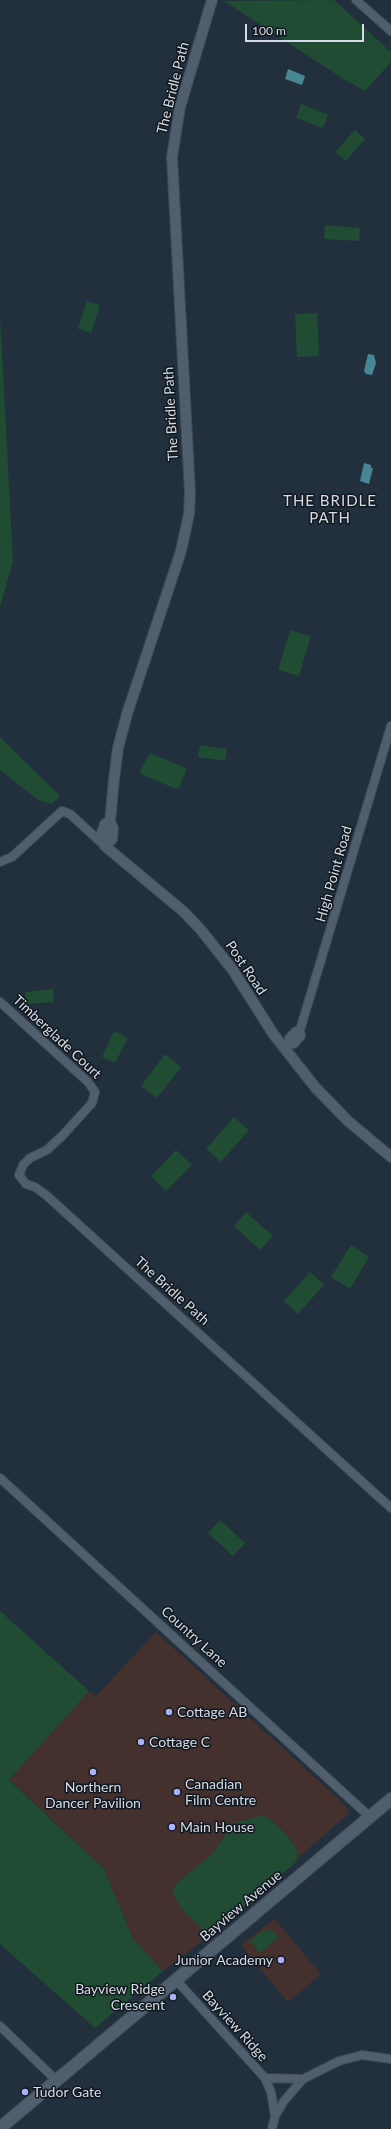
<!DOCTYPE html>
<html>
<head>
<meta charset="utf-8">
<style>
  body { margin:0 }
  #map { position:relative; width:391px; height:2129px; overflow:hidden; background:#22303e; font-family:Lato,sans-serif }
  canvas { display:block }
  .scale { position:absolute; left:245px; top:24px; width:119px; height:18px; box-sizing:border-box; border:2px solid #d4dde6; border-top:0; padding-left:5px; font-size:12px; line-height:14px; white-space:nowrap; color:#d4dde6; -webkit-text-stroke:3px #11171e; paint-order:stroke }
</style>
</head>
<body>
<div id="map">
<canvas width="391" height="2129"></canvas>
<div class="scale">100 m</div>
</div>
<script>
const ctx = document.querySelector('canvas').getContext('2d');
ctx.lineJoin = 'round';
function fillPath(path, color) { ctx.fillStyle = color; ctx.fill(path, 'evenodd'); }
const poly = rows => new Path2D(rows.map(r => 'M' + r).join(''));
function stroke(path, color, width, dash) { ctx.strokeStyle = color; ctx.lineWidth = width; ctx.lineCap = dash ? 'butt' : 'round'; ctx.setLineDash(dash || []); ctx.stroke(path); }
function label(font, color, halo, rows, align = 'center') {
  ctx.font = font + ' Lato,sans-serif'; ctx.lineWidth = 3; ctx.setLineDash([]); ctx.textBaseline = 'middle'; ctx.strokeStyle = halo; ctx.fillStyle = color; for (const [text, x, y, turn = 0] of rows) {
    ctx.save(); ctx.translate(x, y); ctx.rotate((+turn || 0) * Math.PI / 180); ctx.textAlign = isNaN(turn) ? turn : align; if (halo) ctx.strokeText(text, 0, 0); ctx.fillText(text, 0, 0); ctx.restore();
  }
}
fillPath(poly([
  [156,1632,345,1805,349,1813,213,1933,163,1971,133,1939,104,1869,9,1779,89,1691,96,1696],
  [274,1918,321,1974,288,2002,241,1946]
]), '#44302d');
fillPath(poly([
  [334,0,391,52,391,62,365,91,345,80,224,1],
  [301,104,328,115,323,128,296,118],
  [355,130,365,139,346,161,335,152],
  [325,225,360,228,359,241,324,239],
  [87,301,100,305,91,333,78,329],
  [317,313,319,356,297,357,295,314],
  [0,315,13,562,0,607],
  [290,630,311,636,299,676,278,670],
  [0,737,60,796,51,804,38,800,0,770],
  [200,745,227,749,225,761,198,757],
  [150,753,185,768,186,771,179,788,176,789,141,774,140,771],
  [53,989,54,1002,26,1004,25,992],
  [114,1031,128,1038,115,1063,102,1057],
  [165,1054,181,1067,157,1098,141,1086],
  [234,1117,249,1130,221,1162,206,1149],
  [176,1150,192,1165,166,1191,151,1176],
  [246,1212,273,1236,260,1250,234,1226],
  [351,1245,369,1257,350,1289,331,1277],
  [310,1272,324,1285,298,1314,284,1301],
  [220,1520,245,1543,233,1556,208,1533],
  [0,1611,89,1691,9,1780,104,1869,133,1939,163,1971,95,2028,0,1944],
  [260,1816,269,1818,287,1835,298,1852,297,1861,213,1933,205,1932,181,1908,172,1892,175,1885,214,1852,233,1823],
  [264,1929,267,1932,271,1929,278,1938,260,1953,250,1941]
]), '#1f4c32');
fillPath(poly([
  [288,69,305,76,302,85,285,79],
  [368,354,374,355,376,363,372,375,366,374,364,371],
  [364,463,371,465,371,468,373,468,369,484,360,481]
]), '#478695');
const minor = poly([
  [356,0,391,31],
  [0,862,12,857,62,811,70,814,105,846],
  [0,1002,88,1082,95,1092,92,1103,63,1135,47,1150,30,1158,23,1165,19,1175,26,1184,35,1187,46,1195,391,1508],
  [288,1044,289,1038,296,1031,300,1030],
  [284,1048,288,1044,294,1044,301,1036,300,1030,391,726],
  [0,1478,370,1817],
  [176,1980,265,2078,303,2079,339,2061,362,2055,391,2059],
  [0,2026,56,2080],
  [265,2078,271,2092,275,2116,272,2129],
  [275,2116,284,2101,303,2079]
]);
const tertiary = poly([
  [105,846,112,839,113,828,110,822,114,779,118,748,127,714,181,551,189,514,190,493,172,157,180,107,212,0],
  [105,846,184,912,201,930,232,969,274,1035,315,1087,348,1121,391,1157],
  [105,846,102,833,105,824,110,822]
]);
const secondary = poly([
  [0,2128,391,1799]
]);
stroke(minor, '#3f4b56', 10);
stroke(tertiary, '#3f4b56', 12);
stroke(secondary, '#3f4b56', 14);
stroke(minor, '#505f6e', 8);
stroke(tertiary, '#505f6e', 10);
stroke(secondary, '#505f6e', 12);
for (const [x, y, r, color] of [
  [169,1712,4,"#aab0fc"],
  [141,1742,4,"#aab0fc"],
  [93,1772,4,"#aab0fc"],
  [177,1792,4,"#aab0fc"],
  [172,1827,4,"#aab0fc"],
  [281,1960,4,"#aab0fc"],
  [173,1997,4,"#aab0fc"],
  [25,2092,4,"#aab0fc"]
]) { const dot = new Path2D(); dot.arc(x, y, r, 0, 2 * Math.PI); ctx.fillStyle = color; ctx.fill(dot); stroke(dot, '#11171e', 1.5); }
label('14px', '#d4dde6', '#11171e', [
  ["The Bridle Path",173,88,-76],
  ["The Bridle Path",171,414,-93],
  ["High Point Road",334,874,-74],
  ["Post Road",246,968,56],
  ["Timberglade Court",57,1037,43],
  ["The Bridle Path",172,1291,42],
  ["Country Lane",194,1637,42],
  ["Bayview Avenue",241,1906,-40],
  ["Bayview Ridge",235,2026,48]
]);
label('14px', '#d4dde6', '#11171e', [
  ["Cottage AB",177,1712],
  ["Cottage C",149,1742],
  ["Canadian",185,1784],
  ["Film Centre",185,1800],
  ["Northern",93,1787,"center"],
  ["Dancer Pavilion",93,1803,"center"],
  ["Main House",180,1827],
  ["Junior Academy",273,1960,"right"],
  ["Bayview Ridge",165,1989,"right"],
  ["Crescent",165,2005,"right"],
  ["Tudor Gate",33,2092]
], 'left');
ctx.letterSpacing = '1px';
label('15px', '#d4dde6', '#11171e', [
  ["THE BRIDLE",330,501],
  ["PATH",330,518]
]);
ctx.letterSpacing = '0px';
</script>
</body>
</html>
